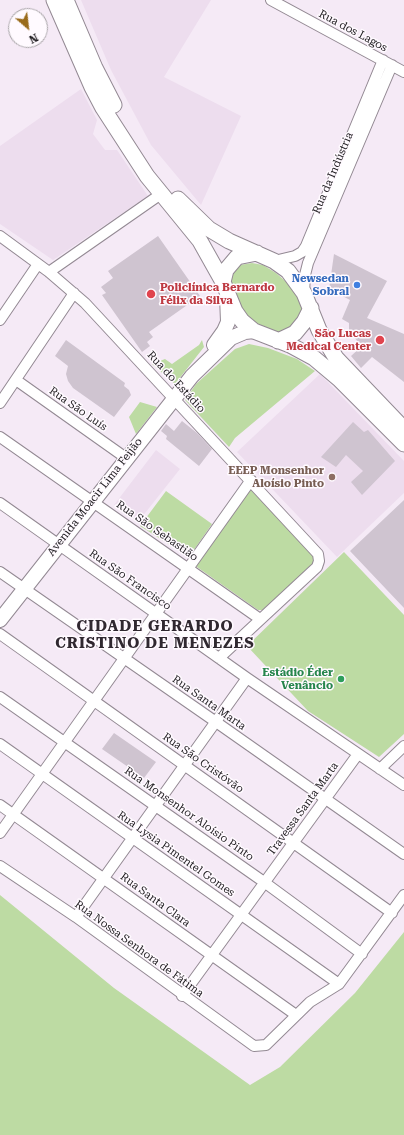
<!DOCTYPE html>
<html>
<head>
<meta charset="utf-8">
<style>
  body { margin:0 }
  #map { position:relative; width:404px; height:1135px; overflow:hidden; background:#f5eaf6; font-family:"Roboto Serif",serif }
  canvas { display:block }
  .north { position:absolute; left:8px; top:8px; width:40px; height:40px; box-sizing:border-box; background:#fffaff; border:1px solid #a8a4a8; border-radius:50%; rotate:152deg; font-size:11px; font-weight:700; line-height:16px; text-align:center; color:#252226 }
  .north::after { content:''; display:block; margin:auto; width:14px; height:18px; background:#996b1b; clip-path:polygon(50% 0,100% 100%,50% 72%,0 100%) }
</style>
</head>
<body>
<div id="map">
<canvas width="404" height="1135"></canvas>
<div class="north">N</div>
</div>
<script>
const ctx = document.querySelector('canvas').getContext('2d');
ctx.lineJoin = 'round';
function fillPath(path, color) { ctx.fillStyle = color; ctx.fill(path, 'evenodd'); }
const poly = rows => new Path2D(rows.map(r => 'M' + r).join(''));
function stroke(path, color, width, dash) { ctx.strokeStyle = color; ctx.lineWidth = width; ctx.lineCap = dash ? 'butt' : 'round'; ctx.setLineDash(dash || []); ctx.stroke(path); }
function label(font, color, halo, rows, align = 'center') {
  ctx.font = font + ' "Roboto Serif",serif'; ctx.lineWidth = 3; ctx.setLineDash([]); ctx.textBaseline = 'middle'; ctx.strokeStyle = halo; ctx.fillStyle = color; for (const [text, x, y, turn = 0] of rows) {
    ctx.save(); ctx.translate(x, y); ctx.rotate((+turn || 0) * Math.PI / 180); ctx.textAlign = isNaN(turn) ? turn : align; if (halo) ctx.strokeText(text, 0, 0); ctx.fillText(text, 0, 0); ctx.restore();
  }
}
fillPath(poly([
  [81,0,211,0,164,77,241,116,201,205,151,145,111,70],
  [81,89,97,120,93,134,105,150,117,150,148,196,53,260,0,224,0,146],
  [320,374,404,461,404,493,337,557,237,452],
  [156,450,180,469,138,522,114,505]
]), '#edddee');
fillPath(poly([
  [252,263,263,265,276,273,298,292,302,302,302,309,293,330,273,335,245,318,229,276,240,265],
  [202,340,204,347,175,384,152,364,165,359,172,364,199,345],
  [249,344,268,348,297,359,315,371,235,438,229,447,185,400,196,384,216,366,235,349],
  [140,402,157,407,136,434,129,417],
  [250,488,255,490,314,553,315,564,264,610,258,610,197,567,197,562],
  [166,491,212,524,189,557,140,526],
  [344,552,404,615,404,734,379,757,308,711,247,646],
  [0,895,114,988,250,1085,280,1067,355,993,404,932,404,1135,0,1135]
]), '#bddba3');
fillPath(poly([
  [158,236,200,296,149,332,153,337,147,342,150,346,142,352,102,295,106,293,101,287,113,278,108,271],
  [334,254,387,281,367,318,404,334,404,382,372,357,361,368,351,356,362,346,349,332,349,323,342,319,350,300,329,289],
  [66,340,125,383,124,386,129,390,131,395,114,417,73,388,68,381,66,374,68,366,55,356],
  [182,421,197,433,212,449,199,466,166,439,167,436,161,431,166,424,174,431],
  [353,422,364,432,368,430,395,461,362,495,351,482,363,471,346,455,336,467,321,457],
  [404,500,404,608,350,551],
  [114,733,156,762,144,778,102,749]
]), '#cfc4d0');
const minor = poly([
  [271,0,404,72],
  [0,236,49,272,85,303,318,554,319,561,317,567,219,658],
  [274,261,295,256,302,252,306,246,383,60],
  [49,272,161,194],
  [304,293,305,275,308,263,392,65],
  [0,320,38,264],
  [16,380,126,458],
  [0,403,74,293],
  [0,437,260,619],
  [0,503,247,678,404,785],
  [0,572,216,722,404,854],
  [0,634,392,913],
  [0,697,264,882,362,954],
  [0,744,339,984],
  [380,769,404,746],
  [0,805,296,1015],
  [0,833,251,480],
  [0,866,76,917,254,1046,266,1045,310,1002,339,984,404,895],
  [76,917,247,678],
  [182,996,358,754]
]);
const secondary = poly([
  [214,345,224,331,228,322,227,296],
  [0,620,192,376,231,338,245,332,254,331]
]);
const primary = poly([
  [54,0,92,87,103,108,147,176,200,241,223,282,235,311,242,321,254,331,290,345,314,358,339,379,404,444],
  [66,0,95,68,114,105],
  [178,199,209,229,229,241,274,261,288,271,304,293,319,330,336,358,404,429],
  [223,282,226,270,237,257,257,253],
  [278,341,295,333,304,322,311,308]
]);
stroke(minor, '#938993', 12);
stroke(secondary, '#938993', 16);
stroke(primary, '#938993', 17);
stroke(minor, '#fff', 10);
stroke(secondary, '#fff', 14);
stroke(primary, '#fff', 15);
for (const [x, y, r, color] of [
  [357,285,4,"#3f7fe0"],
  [151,294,5,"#e0444e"],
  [380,340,5,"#e0444e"],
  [332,477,4,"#8d6e63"],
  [341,679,4,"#2e9e5b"]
]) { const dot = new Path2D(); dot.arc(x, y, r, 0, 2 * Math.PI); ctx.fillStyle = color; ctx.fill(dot); stroke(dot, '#fffaff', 1.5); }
label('11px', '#252226', '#fffaff', [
  ["Rua dos Lagos",353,31,28],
  ["Rua da Indústria",333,173,-67],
  ["Rua do Estádio",176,382,47],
  ["Rua São Luís",78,409,35],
  ["Avenida Moacir Lima Feijão",95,497,-52],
  ["Rua São Sebastião",157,531,35],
  ["Rua São Francisco",130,580,35],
  ["Rua Santa Marta",209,703,35],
  ["Rua São Cristóvão",203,763,35],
  ["Travessa Santa Marta",303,809,-54],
  ["Rua Monsenhor Aloísio Pinto",189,814,35],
  ["Rua Lysia Pimentel Gomes",176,854,35],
  ["Rua Santa Clara",155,900,36],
  ["Rua Nossa Senhora de Fátima",139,949,36]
]);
label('bold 11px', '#366cbe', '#fffaff', [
  ["Newsedan",349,279],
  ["Sobral",349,292]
], 'right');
label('bold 11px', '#be3a42', '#fffaff', [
  ["Policlínica Bernardo",160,288],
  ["Félix da Silva",160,301],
  ["São Lucas",371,334,"right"],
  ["Medical Center",371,347,"right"]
], 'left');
label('bold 11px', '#785e54', '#fffaff', [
  ["EEEP Monsenhor",324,471],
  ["Aloísio Pinto",324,484]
], 'right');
label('bold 11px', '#27864d', '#fffaff', [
  ["Estádio Éder",333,673],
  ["Venâncio",333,686]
], 'right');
ctx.letterSpacing = '1px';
label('bold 15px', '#302830', '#fffaff', [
  ["CIDADE GERARDO",155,627],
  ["CRISTINO DE MENEZES",155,644]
]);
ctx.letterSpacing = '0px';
</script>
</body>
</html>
